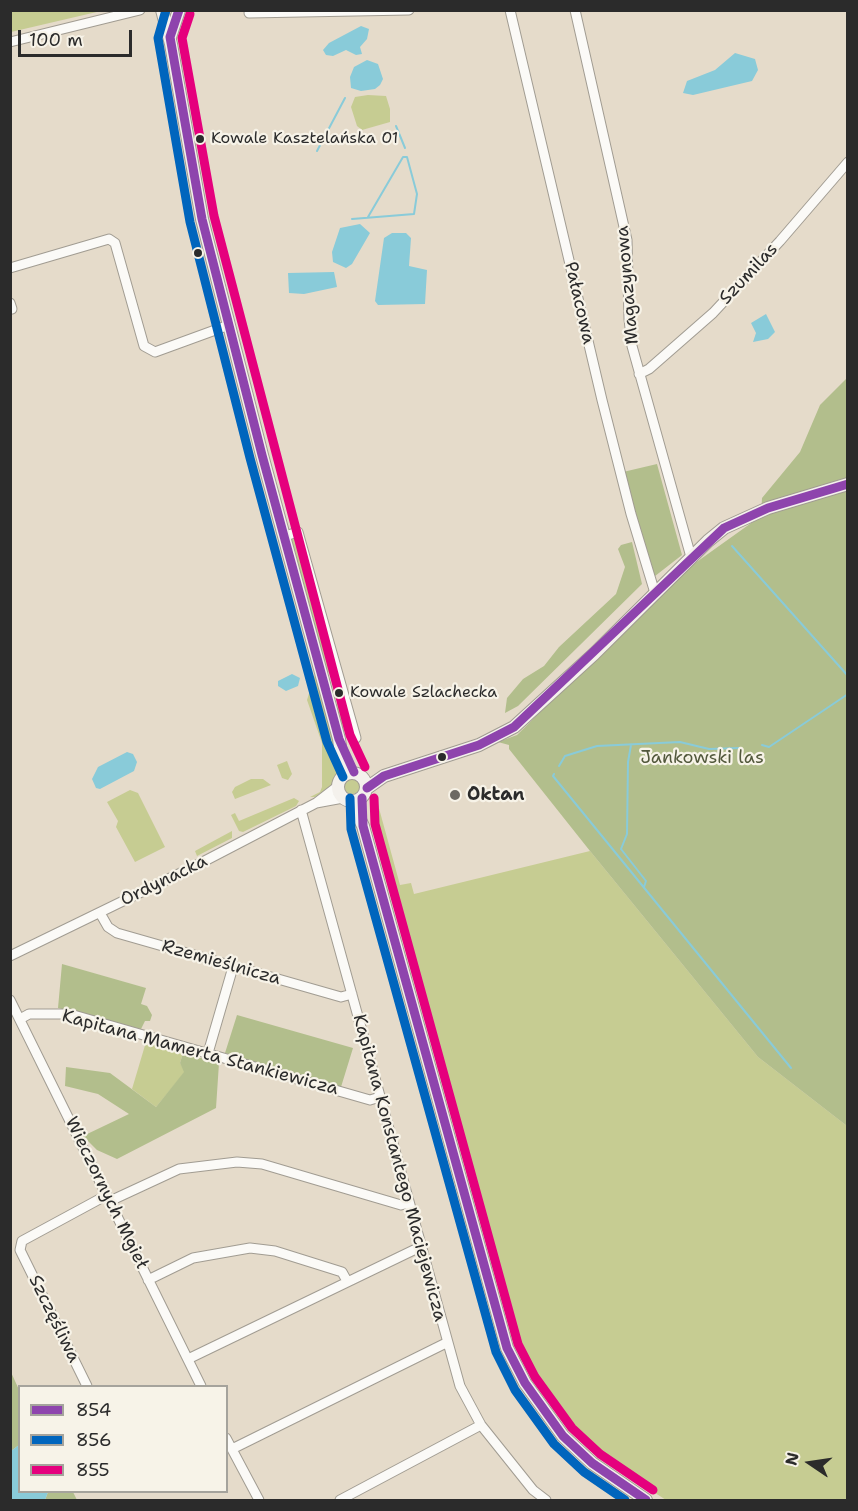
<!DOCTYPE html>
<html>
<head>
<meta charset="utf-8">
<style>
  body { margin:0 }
  #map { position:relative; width:858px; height:1511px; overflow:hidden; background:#e5dbca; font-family:"Shantell Sans",sans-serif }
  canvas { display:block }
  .frame { position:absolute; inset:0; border:12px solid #2b2b2b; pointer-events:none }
  .legend { position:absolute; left:18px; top:1385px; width:210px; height:108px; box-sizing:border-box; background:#f7f3e8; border:2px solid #a5a39c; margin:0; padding:8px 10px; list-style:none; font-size:18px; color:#2b2b2b }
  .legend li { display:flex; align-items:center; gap:12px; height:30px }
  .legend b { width:30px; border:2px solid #a5a39c }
  .north { position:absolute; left:780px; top:1433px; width:60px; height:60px; -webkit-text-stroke:4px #f7f3e8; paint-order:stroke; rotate:283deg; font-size:16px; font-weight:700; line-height:24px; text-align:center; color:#2b2b2b }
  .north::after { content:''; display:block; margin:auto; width:21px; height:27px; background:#2b2b2b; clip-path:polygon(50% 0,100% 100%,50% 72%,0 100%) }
  .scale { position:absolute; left:18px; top:30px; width:114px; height:27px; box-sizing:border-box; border:3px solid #2b2b2b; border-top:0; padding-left:8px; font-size:18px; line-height:21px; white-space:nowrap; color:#2b2b2b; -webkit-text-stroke:4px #f7f3e8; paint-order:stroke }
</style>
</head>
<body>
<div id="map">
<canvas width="858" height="1511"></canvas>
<div class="frame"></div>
<ul class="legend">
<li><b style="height:8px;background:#8e44ad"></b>854</li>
<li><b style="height:8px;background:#0065bd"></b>856</li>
<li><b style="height:8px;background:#e5007d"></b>855</li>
</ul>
<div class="north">N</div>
<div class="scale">100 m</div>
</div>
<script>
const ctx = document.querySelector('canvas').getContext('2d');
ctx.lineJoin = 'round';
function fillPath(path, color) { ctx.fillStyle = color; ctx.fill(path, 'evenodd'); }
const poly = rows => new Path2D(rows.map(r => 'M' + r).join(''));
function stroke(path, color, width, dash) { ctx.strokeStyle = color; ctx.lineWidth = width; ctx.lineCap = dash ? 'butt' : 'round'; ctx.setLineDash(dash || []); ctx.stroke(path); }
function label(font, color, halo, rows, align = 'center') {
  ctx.font = font + ' "Shantell Sans",sans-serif'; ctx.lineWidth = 4.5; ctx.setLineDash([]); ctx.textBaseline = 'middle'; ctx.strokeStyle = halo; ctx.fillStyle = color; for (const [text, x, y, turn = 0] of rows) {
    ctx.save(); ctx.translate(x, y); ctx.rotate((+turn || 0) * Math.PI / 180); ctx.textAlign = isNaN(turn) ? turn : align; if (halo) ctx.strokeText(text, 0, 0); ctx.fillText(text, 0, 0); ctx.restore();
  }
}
fillPath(poly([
  [11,10,101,10,101,11,11,32],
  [368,95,386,96,390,109,390,122,362,130,357,126,351,107,355,97],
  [295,538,298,541,347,725,343,734,338,720,337,700,332,678,323,664,291,540],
  [316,671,338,758,338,774,331,786,315,797,310,797,320,792,322,787,322,743,307,700],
  [287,761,292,774,288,780,282,778,277,765],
  '344 786a8 8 0 1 1 16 0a8 8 0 1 1-16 0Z',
  [251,779,263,779,271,785,235,799,232,792,235,787],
  [130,790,138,793,165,847,135,862,116,827,118,821,107,802],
  [294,798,299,801,296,806,243,832,239,831,231,815,235,813,239,821],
  [377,801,400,885,411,883,414,894,590,851,758,1057,847,1126,847,1500,666,1500,612,1465,572,1429,546,1399,512,1334,374,814],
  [232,831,232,838,197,856,195,851],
  [146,1042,183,1053,180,1063,185,1072,156,1107,132,1089]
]), '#c6cc92');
fillPath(poly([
  [847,378,847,1126,758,1057,590,851,509,749,509,745,498,742,517,735,677,576,761,516,762,498,800,452,820,405],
  [657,464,682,555,650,580,623,472],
  [632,542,642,584,518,706,505,713,507,698,523,679,544,666,559,647,616,594,625,567,618,549,621,545],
  [62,964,146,988,141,1004,147,1006,152,1015,150,1021,145,1021,141,1029,58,1008],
  [237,1015,353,1048,341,1087,225,1053],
  [183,1053,219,1063,216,1108,117,1159,97,1150,83,1136,129,1114,98,1094,65,1086,66,1067,110,1073,156,1107,184,1072,180,1063],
  [10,1370,20,1392,19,1445,11,1451],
  [48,1492,73,1492,77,1500,45,1500]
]), '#b2be8c');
fillPath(poly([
  [361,26,369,29,367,39,360,47,362,54,356,55,346,50,333,56,326,55,323,50,329,43],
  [735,53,755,59,758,70,752,81,693,95,683,93,687,81,715,70],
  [367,60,378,64,383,79,380,85,375,89,361,91,351,88,350,77,354,67],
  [360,224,370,233,352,264,346,268,333,262,332,252,340,228],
  [392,233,406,233,411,238,409,266,427,270,425,304,378,305,375,301,384,238],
  [334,272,337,287,304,294,289,293,288,273],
  [766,314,775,332,768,339,753,342,756,333,751,323],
  [292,674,300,678,298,686,286,691,278,686,278,681],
  [127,752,133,754,137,762,134,771,100,789,96,788,92,779,98,767],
  [19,1445,20,1492,48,1492,45,1500,11,1499,11,1451]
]), '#89cbd9');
stroke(poly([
  [396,126,405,148],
  [317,151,345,98],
  [352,219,414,214,417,194,407,157,403,157,368,217],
  [732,546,848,676],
  [631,745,628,762,627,834,621,849,646,881,644,887],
  [762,745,769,747,848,694],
  [559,766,565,756,597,746,680,742,709,749,739,748],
  [554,774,553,776,791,1068]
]), '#89cbd9', 2);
const street = poly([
  [510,10,602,400,631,514,655,593],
  [575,10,627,240,629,319,632,346,691,557],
  [249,13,409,10],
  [10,42,140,10],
  [10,268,109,239,115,243,144,346,155,352,229,325],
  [10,303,12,309],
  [639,374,649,369,713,313,780,241,848,162],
  [285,536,298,532,356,738],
  [316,803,343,798],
  [301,810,460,1386,481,1425,533,1490,546,1500],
  [100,913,108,927,117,933,341,997,352,994],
  [10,956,195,866,316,803,338,786],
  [10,1000,201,1386],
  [20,1019,29,1014,70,1014,370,1100,380,1097],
  [208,1053,233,967],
  [110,1201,179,1169,237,1162,262,1164,401,1205,409,1203],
  [148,1280,193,1258,250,1248,275,1251,342,1272,347,1281],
  [188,1359,420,1247],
  [87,1386,20,1250,22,1241,107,1195],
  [226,1438,259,1500],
  [232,1449,446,1343],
  [340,1500,481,1425]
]);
const secondary = poly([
  [162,10,171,44,202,219,262,455,339,739,344,775],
  [170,37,179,10],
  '338 787a14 14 0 1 1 28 0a14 14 0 1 1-28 0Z',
  [367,788,384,776,479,745,514,727,594,654,708,541,724,528,768,508,848,484],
  [351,801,363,826,507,1348,525,1383,563,1436,592,1463,646,1500]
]);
stroke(street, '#a19c92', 11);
stroke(secondary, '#a19c92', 14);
stroke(street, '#fbfaf7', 9);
stroke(secondary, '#f4f1ec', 12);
stroke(poly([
  [179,10,170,37,202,219,262,455,339,739,354,772],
  [367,788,384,776,479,745,514,727,724,528,768,508,848,484],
  [362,798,363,826,507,1348,525,1383,563,1436,592,1463,646,1500]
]), '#8e44ad', 9);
stroke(poly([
  [166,10,158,38,190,222,250,458,327,742,343,777],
  [350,798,351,829,496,1352,515,1390,554,1444,584,1472,625,1500]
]), '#0065bd', 9);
stroke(poly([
  [190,14,182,38,214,216,350,735,365,767],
  [374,798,375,824,518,1344,535,1377,572,1428,600,1454,653,1490]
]), '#e5007d', 9);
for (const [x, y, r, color] of [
  [200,139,5,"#2b2b2b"],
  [198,253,5,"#2b2b2b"],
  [339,693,5,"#2b2b2b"],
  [442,757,5,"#2b2b2b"],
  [455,795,6,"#6c6963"]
]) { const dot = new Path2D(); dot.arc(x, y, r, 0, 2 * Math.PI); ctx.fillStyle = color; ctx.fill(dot); stroke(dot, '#f7f3e8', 2); }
label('16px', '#2b2b2b', '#f7f3e8', [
  ["Kowale Kasztelańska 01",211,139],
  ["Kowale Szlachecka",350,693]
], 'left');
label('18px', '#2b2b2b', '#f7f3e8', [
  ["Szumilas",749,274,-47],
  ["Magazynowa",628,285,-95],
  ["Pałacowa",579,303,77],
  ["Ordynacka",164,881,-26],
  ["Rzemieślnicza",221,963,16],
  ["Kapitana Mamerta Stankiewicza",200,1053,15],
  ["Kapitana Konstantego Maciejewicza",399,1168,75],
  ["Wieczornych Mgieł",106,1193,64],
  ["Szczęśliwa",54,1319,64]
]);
label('18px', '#52583c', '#f7f3e8', [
  ["Jankowski las",702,758]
]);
label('bold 18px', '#2b2b2b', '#f7f3e8', [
  ["Oktan",467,795]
], 'left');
</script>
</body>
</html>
